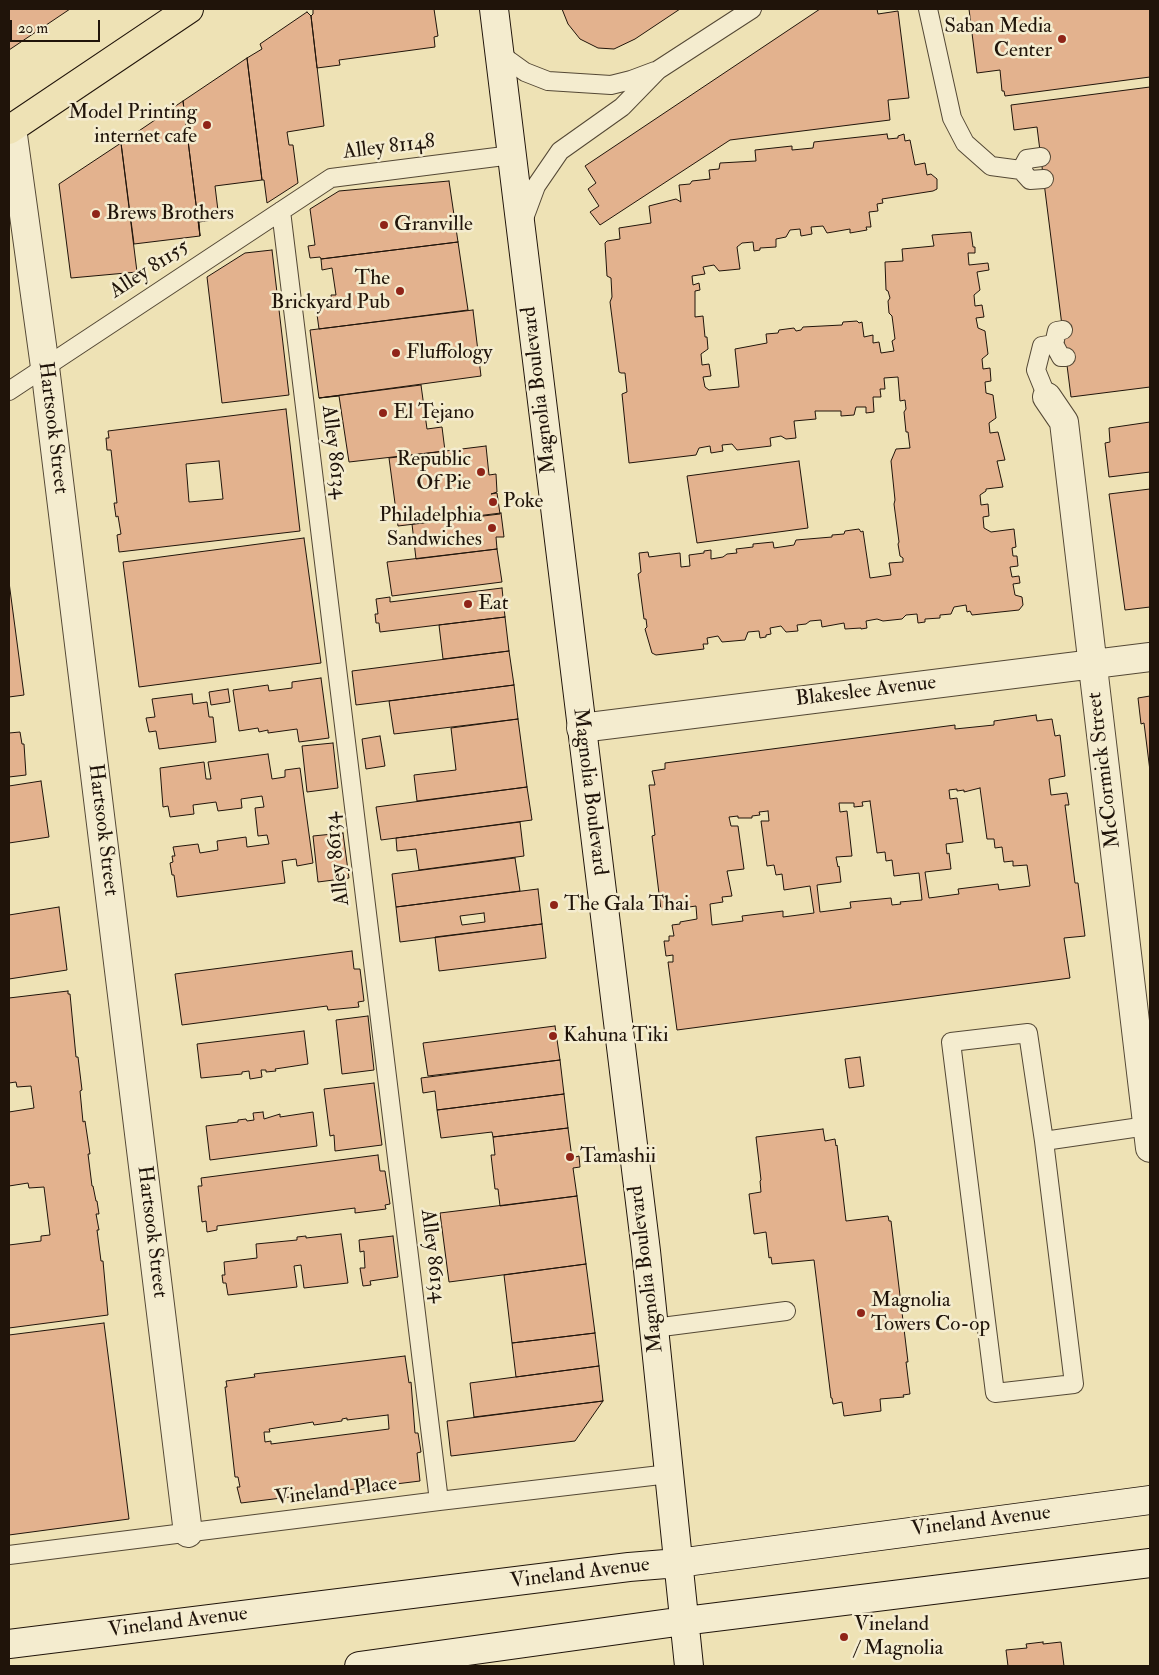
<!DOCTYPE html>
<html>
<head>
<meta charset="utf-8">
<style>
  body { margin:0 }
  #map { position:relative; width:1159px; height:1675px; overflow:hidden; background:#eee2b5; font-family:"IM FELL Double Pica",serif }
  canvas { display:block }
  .frame { position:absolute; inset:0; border:10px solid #20140a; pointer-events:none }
  .scale { position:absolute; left:10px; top:20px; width:90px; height:22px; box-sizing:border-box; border:2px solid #20140a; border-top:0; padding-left:6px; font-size:15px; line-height:18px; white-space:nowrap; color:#20140a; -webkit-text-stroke:4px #f4eccf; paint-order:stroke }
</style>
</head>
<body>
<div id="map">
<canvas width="1159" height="1675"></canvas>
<div class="frame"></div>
<div class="scale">20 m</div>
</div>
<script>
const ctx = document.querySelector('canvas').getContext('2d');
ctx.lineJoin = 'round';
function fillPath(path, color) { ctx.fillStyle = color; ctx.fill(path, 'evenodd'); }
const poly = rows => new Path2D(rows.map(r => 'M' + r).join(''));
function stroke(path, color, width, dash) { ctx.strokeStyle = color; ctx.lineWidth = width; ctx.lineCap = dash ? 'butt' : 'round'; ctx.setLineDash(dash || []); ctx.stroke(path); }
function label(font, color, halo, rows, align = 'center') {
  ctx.font = font + ' "IM FELL Double Pica",serif'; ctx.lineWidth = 5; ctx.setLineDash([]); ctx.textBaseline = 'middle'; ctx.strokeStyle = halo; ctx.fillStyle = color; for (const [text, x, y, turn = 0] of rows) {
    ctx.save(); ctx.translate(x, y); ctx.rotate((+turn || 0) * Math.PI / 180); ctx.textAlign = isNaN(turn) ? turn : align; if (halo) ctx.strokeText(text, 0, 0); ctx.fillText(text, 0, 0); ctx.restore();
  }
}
const building = poly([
  [9,9,70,9,9,50,9,9],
  [313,9,434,9,438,36,434,37,435,47,339,60,340,65,317,68,311,16,313,14,313,9],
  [562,9,680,9,635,39,614,49,598,48,580,39,568,24,562,9],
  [820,9,877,9,878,14,898,11,909,98,888,100,890,120,730,140,600,225,590,212,599,206,588,189,596,183,585,166,820,9],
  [969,9,1150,9,1150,77,1005,96,1004,91,1002,91,1000,70,977,73,969,9],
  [307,12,311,16,324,126,287,132,289,145,293,145,298,183,267,203,264,180,262,180,247,58,262,49,260,44,307,12],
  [247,58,262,180,215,186,219,219,199,222,200,236,183,101,247,58],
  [1150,87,1150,387,1071,397,1037,127,1014,130,1011,105,1150,87],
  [183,101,200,236,134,244,121,143,183,101],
  [887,134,888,139,898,138,898,136,904,134,905,141,910,140,915,165,925,163,927,175,931,174,937,179,937,189,933,191,882,199,883,203,877,204,878,211,869,212,871,227,866,227,867,230,850,233,850,229,827,233,823,226,811,227,812,234,801,236,800,229,790,230,786,237,776,239,776,247,760,248,760,250,754,251,753,242,742,243,737,247,740,269,719,271,714,265,703,267,705,274,692,276,693,285,699,283,700,290,695,291,695,317,703,316,705,337,707,337,708,349,701,354,702,365,709,364,711,376,703,377,705,387,709,390,739,387,735,349,767,343,766,334,778,333,779,330,794,328,796,331,801,330,803,327,842,325,843,322,857,321,859,323,862,322,864,337,873,335,873,343,879,342,881,353,894,351,892,341,895,339,892,316,889,313,888,301,890,298,888,291,886,290,885,262,903,261,902,249,934,246,932,235,971,232,973,247,975,247,975,253,968,253,969,265,988,263,989,270,977,272,980,290,974,295,975,306,982,305,984,317,976,318,978,328,985,331,988,354,982,359,983,369,990,368,991,381,985,382,986,393,993,395,996,418,989,423,990,433,998,432,1005,460,997,461,1003,487,986,489,986,491,980,495,981,505,988,504,989,516,983,517,984,528,991,532,1014,529,1016,547,1012,548,1013,556,1017,556,1018,566,1010,567,1012,577,1019,576,1020,583,1013,584,1015,595,1022,597,1023,605,1019,610,972,615,970,611,967,612,966,605,954,607,951,614,940,615,940,618,925,619,925,622,918,623,917,614,906,615,902,619,883,621,877,619,866,621,867,628,861,629,861,628,845,629,844,623,822,627,821,620,810,621,806,624,797,625,798,631,786,632,781,626,770,628,771,634,766,635,766,637,760,638,759,631,748,632,745,640,722,642,718,636,707,638,708,644,703,644,704,649,656,655,652,653,645,629,647,627,646,619,644,619,638,574,641,572,639,553,648,552,649,557,680,553,681,567,690,566,689,555,704,553,704,551,711,550,711,559,723,557,727,554,737,553,736,549,753,547,753,544,773,542,774,548,794,545,796,540,832,537,832,535,844,534,845,531,859,529,861,532,863,531,870,578,891,575,889,563,903,562,903,558,900,556,898,544,899,542,894,504,895,500,891,461,896,449,910,448,908,432,906,432,904,412,906,409,905,400,900,401,898,377,884,378,885,389,880,389,881,397,873,397,874,412,866,413,866,407,856,407,854,415,841,416,841,411,815,411,816,419,794,421,796,438,786,439,781,436,770,438,771,446,737,450,732,444,722,445,723,451,711,453,710,446,699,448,696,455,629,463,622,394,627,392,625,373,621,373,619,372,610,302,612,297,611,278,607,276,605,243,607,241,620,239,619,228,651,223,649,206,676,199,681,202,679,185,690,184,692,181,710,179,709,170,719,169,720,163,756,161,755,150,792,146,792,150,813,148,814,142,887,134],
  [121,143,137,272,71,278,59,184,121,143],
  [449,181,458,242,321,259,320,257,310,258,308,246,315,245,310,209,339,191,449,181],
  [458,242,468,310,319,329,316,307,332,304,331,295,336,295,332,268,322,270,321,259,458,242],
  [272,250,289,395,222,403,207,277,245,253,272,250],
  [473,310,481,376,319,398,310,330,473,310],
  [421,385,427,429,442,427,445,451,349,462,339,396,319,398,421,385],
  [286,409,300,531,119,552,117,535,121,534,118,516,116,517,114,503,117,503,111,450,107,450,106,438,109,438,108,431,286,409],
  [219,461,223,499,189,502,186,464,219,461],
  [1150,422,1150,472,1109,477,1105,443,1110,442,1109,428,1150,422],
  [486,446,489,475,496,474,497,492,491,494,497,493,500,514,398,526,389,458,486,446],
  [799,461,808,528,697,543,687,476,799,461],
  [1150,489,1150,607,1125,610,1109,494,1150,489],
  [501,513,504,537,496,537,497,549,416,559,412,524,501,513],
  [304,538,321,663,139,687,123,562,304,538],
  [497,549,502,582,392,596,387,562,497,549],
  [9,582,24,695,9,697,9,582],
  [502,588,505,617,380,632,379,623,376,623,375,614,378,614,376,599,390,597,390,602,502,588],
  [505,617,509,651,443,659,439,625,505,617],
  [509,651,514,685,356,705,352,671,509,651],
  [321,678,329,738,299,742,297,729,268,733,268,730,259,732,258,728,239,731,233,690,268,685,269,691,292,688,292,682,321,678],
  [514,685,518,719,394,734,389,701,514,685],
  [228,689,230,702,211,705,209,692,228,689],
  [192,694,193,704,207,702,209,717,213,717,216,742,159,749,156,731,149,732,146,718,155,717,152,699,192,694],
  [1150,696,1150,771,1144,723,1141,724,1138,698,1150,696],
  [1036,715,1037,721,1052,719,1055,736,1060,735,1065,776,1049,779,1051,795,1067,793,1069,805,1065,805,1075,883,1078,883,1085,936,1064,938,1070,978,677,1030,668,962,673,962,673,955,666,956,664,941,669,941,669,936,674,936,672,925,680,924,680,922,697,919,696,906,682,908,682,903,673,904,674,908,661,910,652,836,655,835,649,785,655,785,652,771,665,769,665,763,955,725,955,729,994,725,994,721,1036,715],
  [980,788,987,839,994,839,995,848,1002,847,1004,862,1013,861,1013,866,1027,865,1030,886,999,890,998,884,958,889,959,894,929,898,925,872,951,869,949,853,947,854,946,844,963,842,957,798,950,799,949,790,957,789,957,791,964,790,964,792,980,788],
  [870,801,877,853,885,852,886,861,892,860,894,876,919,873,922,900,900,902,901,904,892,905,891,898,850,902,851,908,820,912,817,885,841,882,839,866,838,867,836,857,852,856,847,811,840,812,839,803,854,803,854,807,863,806,862,802,870,801],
  [768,811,769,821,761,821,767,866,774,865,776,875,782,874,784,890,810,886,814,913,783,917,783,911,742,916,743,921,712,925,710,904,723,902,722,897,732,896,727,871,744,869,738,826,731,826,729,817,738,816,738,818,752,818,752,816,760,815,759,812,768,811],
  [518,719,527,787,417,801,414,775,456,770,451,728,518,719],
  [9,730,9,733,20,732,22,744,24,744,26,775,9,777,9,730],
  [380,736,385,766,366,769,362,739,380,736],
  [333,743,338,788,307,792,302,746,333,743],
  [268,754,272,779,285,777,285,770,300,768,313,863,297,866,296,859,282,861,285,883,177,897,174,875,172,875,170,863,173,862,172,856,175,856,173,847,198,844,200,853,218,850,217,841,246,837,247,847,269,844,267,835,258,836,255,808,264,807,262,796,241,799,242,808,218,811,216,802,193,805,194,814,170,817,168,806,163,807,160,768,204,762,206,779,211,779,208,762,268,754],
  [41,781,49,837,9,843,9,786,41,781],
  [527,787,532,820,381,840,376,807,527,787],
  [520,822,524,856,419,870,416,849,397,851,396,838,520,822],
  [343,833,349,878,318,882,313,836,343,833],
  [515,858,520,891,396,907,392,874,515,858],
  [538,889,542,924,400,942,396,907,538,889],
  [484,913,485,922,462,925,460,916,484,913],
  [59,907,67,970,9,979,9,915,59,907],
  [542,924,546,958,439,971,435,937,542,924],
  [352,951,354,969,360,969,364,1001,358,1002,359,1007,328,1010,327,1006,182,1025,175,974,352,951],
  [68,991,68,994,70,994,76,1057,78,1057,82,1090,80,1091,83,1122,85,1121,90,1154,88,1154,92,1186,93,1186,96,1201,97,1201,99,1214,96,1214,99,1230,97,1230,101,1261,103,1261,108,1315,9,1328,9,1245,41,1241,41,1236,50,1235,44,1187,29,1188,28,1183,9,1186,9,1112,34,1108,31,1086,17,1087,16,1082,9,1083,9,998,68,991],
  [368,1016,374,1070,342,1074,336,1020,368,1016],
  [555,1026,560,1060,428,1076,423,1043,555,1026],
  [304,1031,308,1064,275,1069,276,1071,266,1072,266,1070,261,1070,262,1077,250,1079,249,1071,242,1072,242,1074,201,1078,197,1044,304,1031],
  [860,1057,864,1086,849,1088,845,1059,860,1057],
  [560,1060,564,1094,437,1110,435,1091,423,1093,421,1078,560,1060],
  [374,1083,382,1145,335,1151,334,1135,330,1136,324,1089,374,1083],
  [564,1094,568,1128,493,1137,492,1132,441,1138,437,1110,564,1094],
  [263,1112,264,1119,280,1114,280,1117,313,1112,317,1146,210,1160,206,1126,238,1122,238,1120,246,1119,247,1121,254,1120,253,1113,263,1112],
  [568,1128,572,1158,579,1156,580,1167,573,1168,577,1196,500,1206,498,1189,495,1189,491,1155,495,1155,493,1137,568,1128],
  [823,1129,825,1141,835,1139,836,1146,837,1145,846,1221,888,1216,889,1221,891,1221,908,1362,906,1362,910,1394,903,1395,904,1397,880,1399,881,1411,844,1416,842,1402,833,1404,832,1398,831,1398,814,1260,772,1264,771,1257,769,1258,766,1232,754,1234,749,1194,761,1192,760,1181,761,1180,756,1137,823,1129],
  [378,1155,380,1171,385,1171,390,1204,385,1205,386,1209,355,1213,355,1208,217,1226,217,1230,207,1232,206,1221,202,1222,198,1186,202,1186,201,1178,378,1155],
  [577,1196,586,1264,449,1282,440,1213,577,1196],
  [341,1234,348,1283,304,1288,301,1265,294,1266,297,1287,228,1295,226,1283,223,1283,222,1275,225,1275,224,1262,257,1258,256,1244,297,1240,297,1237,306,1236,306,1238,341,1234],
  [393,1236,398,1277,370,1281,371,1285,363,1286,360,1268,365,1268,364,1251,360,1252,359,1240,393,1236],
  [586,1264,595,1333,512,1343,504,1275,586,1264],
  [104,1323,129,1519,9,1535,9,1335,104,1323],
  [595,1333,599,1366,516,1377,512,1343,595,1333],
  [405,1356,409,1383,411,1382,415,1433,418,1433,421,1452,417,1453,420,1481,241,1503,237,1487,240,1487,238,1477,235,1477,225,1387,227,1387,226,1381,255,1377,254,1374,405,1356],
  [388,1415,389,1429,271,1444,271,1441,265,1442,264,1432,270,1432,269,1429,313,1422,314,1425,342,1421,342,1419,347,1418,347,1420,388,1415],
  [599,1366,603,1401,474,1417,470,1383,599,1366],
  [603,1401,575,1441,451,1456,447,1421,603,1401],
  [1043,1642,1043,1644,1061,1642,1064,1666,1008,1666,1006,1650,1027,1648,1026,1644,1043,1642]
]);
fillPath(building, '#e3b28e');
stroke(building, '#20140a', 1);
const lane = poly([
  [928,9,952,118,965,143,991,166,1021,170,1030,180,1044,179],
  [500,54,525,72,548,81,611,85,631,80,655,71],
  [1021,170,1027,159,1041,157],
  [281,211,439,1501],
  [523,221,536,186,560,151,622,107,658,70,752,9],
  [1063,330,1057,331,1054,344,1061,357,1066,357],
  [9,391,331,178,512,155],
  [1047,397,1036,370,1042,346,1054,344],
  [1044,1141,1028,1033,951,1042,995,1393,1074,1384,1044,1141,1147,1126],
  [654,1328,786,1311],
  [9,1555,439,1501,669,1474]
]);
const street = poly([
  [12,128,45,367,188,1533],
  [1047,397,1064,422,1150,1148],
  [581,728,1150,657]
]);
const secondary = poly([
  [494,9,646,1251,689,1666],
  [9,1644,629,1567,678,1563,1150,1500],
  [359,1666,684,1621,1150,1563]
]);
const primary = poly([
  [9,130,189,9]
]);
stroke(lane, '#544835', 20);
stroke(street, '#544835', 30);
stroke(secondary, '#20140a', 30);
stroke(primary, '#20140a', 30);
stroke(lane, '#f4eccf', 18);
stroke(street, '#f4eccf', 28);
stroke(secondary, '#f4eccf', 28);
stroke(primary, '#eee2b5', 28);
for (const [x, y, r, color] of [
  [1062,39,5,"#8f2418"],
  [207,125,5,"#8f2418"],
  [96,214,5,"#8f2418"],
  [384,225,5,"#8f2418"],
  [400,291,5,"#8f2418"],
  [396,353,5,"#8f2418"],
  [383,413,5,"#8f2418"],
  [481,472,5,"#8f2418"],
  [493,502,5,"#8f2418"],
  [492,528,5,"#8f2418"],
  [468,604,5,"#8f2418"],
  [554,905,5,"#8f2418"],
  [553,1036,5,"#8f2418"],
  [570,1157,5,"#8f2418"],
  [861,1313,5,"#8f2418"],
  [844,1637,5,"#8f2418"]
]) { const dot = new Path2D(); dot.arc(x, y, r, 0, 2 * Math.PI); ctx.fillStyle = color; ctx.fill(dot); stroke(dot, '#f4eccf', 2); }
label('21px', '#20140a', '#f4eccf', [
  ["Saban Media",1052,27,"right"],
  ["Center",1052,51,"right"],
  ["Model Printing",197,113,"right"],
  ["internet cafe",197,137,"right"],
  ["Brews Brothers",106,214],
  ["Granville",394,225],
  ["The",390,279,"right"],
  ["Brickyard Pub",390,303,"right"],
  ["Fluffology",406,353],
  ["El Tejano",393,413],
  ["Republic",471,460,"right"],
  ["Of Pie",471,484,"right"],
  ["Poke",503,502],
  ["Philadelphia",482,516,"right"],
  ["Sandwiches",482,540,"right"],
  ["Eat",478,604],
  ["The Gala Thai",564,905],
  ["Kahuna Tiki",563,1036],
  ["Tamashii",580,1157],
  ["Magnolia",871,1301],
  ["Towers Co-op",871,1325],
  ["Vineland",854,1625],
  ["/ Magnolia",854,1649]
], 'left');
label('21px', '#20140a', '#f4eccf', [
  ["Alley 81148",389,148,-7],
  ["Alley 81155",150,270,-33],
  ["Magnolia Boulevard",540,390,-97],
  ["Hartsook Street",52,428,83],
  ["Alley 86134",333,452,83],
  ["Blakeslee Avenue",866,692,-7],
  ["McCormick Street",1105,770,-97],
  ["Magnolia Boulevard",589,792,83],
  ["Hartsook Street",102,830,83],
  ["Alley 86134",338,859,-97],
  ["Hartsook Street",151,1232,83],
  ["Alley 86134",432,1256,83],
  ["Magnolia Boulevard",647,1269,-97],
  ["Vineland Place",336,1492,-7],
  ["Vineland Avenue",981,1522,-7],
  ["Vineland Avenue",580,1574,-7],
  ["Vineland Avenue",178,1623,-7]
]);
</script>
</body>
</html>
